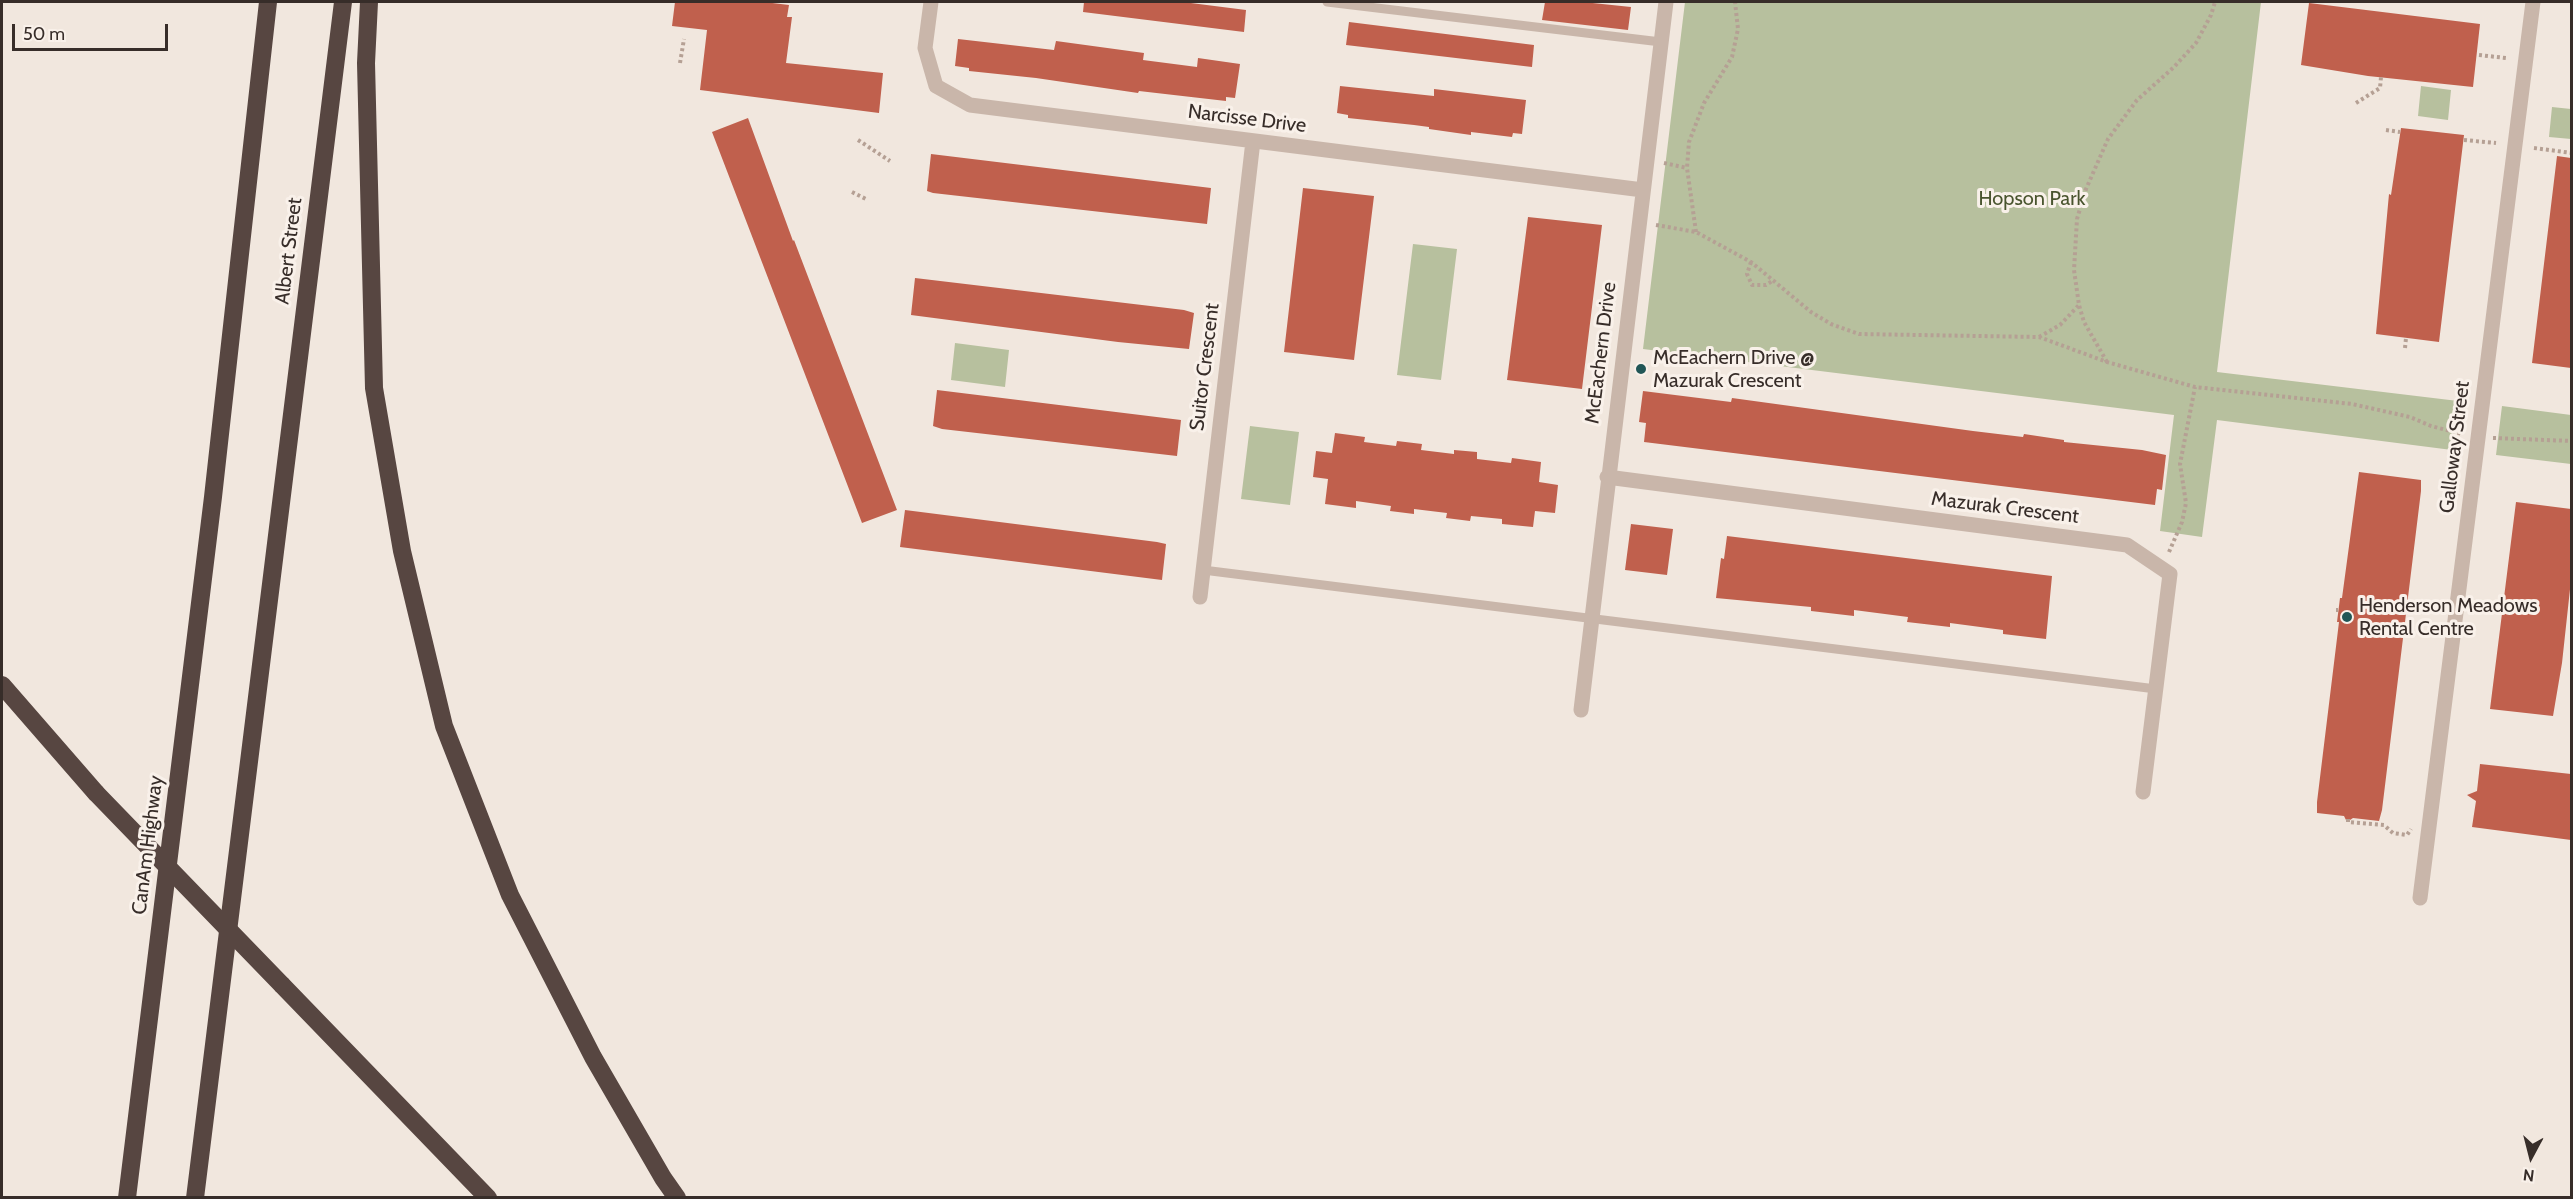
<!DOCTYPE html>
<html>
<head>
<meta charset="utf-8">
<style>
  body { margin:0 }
  #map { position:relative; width:2573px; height:1199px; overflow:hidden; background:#f1e7de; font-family:Cabin,sans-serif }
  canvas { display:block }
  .frame { position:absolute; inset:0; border:3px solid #372d29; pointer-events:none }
  .north { position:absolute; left:2501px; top:1127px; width:60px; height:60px; -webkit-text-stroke:4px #f9f1ea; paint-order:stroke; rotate:187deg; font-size:16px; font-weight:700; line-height:24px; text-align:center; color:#372d29 }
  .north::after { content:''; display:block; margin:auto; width:21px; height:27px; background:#372d29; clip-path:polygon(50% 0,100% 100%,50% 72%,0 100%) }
  .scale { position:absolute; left:12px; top:24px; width:156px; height:27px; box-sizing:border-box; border:3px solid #372d29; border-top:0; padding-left:8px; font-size:18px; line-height:21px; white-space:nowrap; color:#372d29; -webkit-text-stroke:4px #f9f1ea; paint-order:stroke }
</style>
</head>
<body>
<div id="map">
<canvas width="2573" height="1199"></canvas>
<div class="frame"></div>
<div class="north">N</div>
<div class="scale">50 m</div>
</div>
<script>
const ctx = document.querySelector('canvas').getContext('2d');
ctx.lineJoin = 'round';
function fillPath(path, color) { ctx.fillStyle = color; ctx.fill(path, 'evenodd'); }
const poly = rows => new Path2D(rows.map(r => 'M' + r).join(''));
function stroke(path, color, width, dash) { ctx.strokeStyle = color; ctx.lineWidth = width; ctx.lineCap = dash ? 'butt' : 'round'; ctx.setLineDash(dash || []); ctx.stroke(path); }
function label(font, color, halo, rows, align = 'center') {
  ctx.font = font + ' Cabin,sans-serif'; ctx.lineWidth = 6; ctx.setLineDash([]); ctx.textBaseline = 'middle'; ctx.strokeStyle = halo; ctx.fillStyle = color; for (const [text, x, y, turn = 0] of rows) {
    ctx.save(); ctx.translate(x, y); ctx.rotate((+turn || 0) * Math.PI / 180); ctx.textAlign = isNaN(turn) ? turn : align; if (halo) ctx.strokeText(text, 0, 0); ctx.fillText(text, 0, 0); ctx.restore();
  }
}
fillPath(poly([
  [1685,2,2261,2,2217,372,2458,401,2452,450,2217,420,2202,537,2160,531,2174,415,1643,349],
  [2421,86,2451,90,2448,120,2418,116],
  [2552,107,2571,109,2571,139,2549,137],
  [1413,244,1457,249,1441,380,1397,375],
  [955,343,1009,350,1005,387,951,380],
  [2502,406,2571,415,2571,464,2496,455],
  [1250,426,1299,432,1290,505,1241,499]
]), '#b7c09e');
fillPath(poly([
  [675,2,764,2,789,5,787,17,792,17,786,63,883,73,879,113,700,90,707,30,672,26],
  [1084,2,1183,2,1246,10,1244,32,1083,12],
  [1545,2,1583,2,1631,7,1628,30,1542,20],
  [2309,3,2480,24,2473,87,2368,76,2301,65],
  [1349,22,1534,45,1532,67,1346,45],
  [958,39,1054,50,1056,41,1144,53,1143,60,1197,67,1198,58,1240,64,1235,98,1226,97,1226,101,1139,91,1138,93,1036,78,969,71,969,68,955,66],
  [1340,86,1434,96,1434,89,1526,100,1522,134,1513,133,1512,137,1471,132,1471,135,1429,129,1429,127,1414,125,1348,118,1348,115,1337,113],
  [748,118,793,241,794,240,897,510,862,523,712,132],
  [2401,128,2464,135,2439,342,2376,334,2389,194,2391,195],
  [931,154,1211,188,1207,224,933,193,927,191],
  [2557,156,2571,158,2571,368,2532,363],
  [1303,188,1374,196,1354,360,1284,352],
  [1528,217,1602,225,1582,389,1507,380],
  [915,278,1184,310,1194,313,1189,349,1118,342,911,315],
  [937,390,1181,420,1177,456,942,429,933,426],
  [1643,391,1731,402,1732,398,1973,431,2023,437,2024,434,2064,440,2064,442,2142,450,2166,455,2162,490,2157,489,2155,505,1644,442,1646,423,1639,422],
  [1335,433,1365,437,1364,442,1396,446,1397,441,1422,444,1421,450,1454,454,1454,450,1477,452,1477,459,1511,463,1512,458,1541,462,1539,482,1558,485,1555,513,1535,511,1533,527,1502,524,1502,519,1471,516,1470,521,1446,518,1447,513,1414,509,1414,514,1390,511,1391,506,1356,501,1356,508,1325,504,1328,479,1313,477,1316,451,1332,453],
  [2359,472,2421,480,2421,491,2382,810,2379,821,2353,818,2347,822,2344,816,2317,813,2317,802,2339,622,2337,622,2340,598,2342,598],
  [2516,502,2571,509,2571,580,2562,663,2553,716,2490,709],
  [905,510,1157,542,1166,544,1162,580,900,547],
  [1631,524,1673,529,1667,575,1625,570],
  [1727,536,2052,576,2046,639,2003,634,2003,630,1950,623,1950,627,1907,622,1908,617,1854,610,1854,616,1811,611,1811,607,1716,598,1721,558,1724,559],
  [2480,764,2571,774,2571,840,2472,827,2476,801,2467,795,2477,791]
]), '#c0604d');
stroke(poly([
  [2479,55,2506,58],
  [680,63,684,39],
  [2356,103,2380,88,2381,77],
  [2386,130,2400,132],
  [858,140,890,161],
  [2464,140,2496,143],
  [2534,148,2572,153],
  [1664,163,1687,168],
  [852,192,866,199],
  [1656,225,1696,232,1751,262,1811,312,1831,324,1859,334,2039,337,2107,362,2195,387,2352,404,2410,417,2431,426,2462,434],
  [1696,232,1687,168,1689,142,1704,103,1732,57,1738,29,1735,2],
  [1751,262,1747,274,1752,285,1766,285,1774,280],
  [2039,337,2060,325,2079,305],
  [2405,348,2406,338],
  [2107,362,2084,322,2079,305,2074,270,2077,219,2086,189,2108,139,2137,100,2174,67,2196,43,2211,15,2215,2],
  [2493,438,2572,441],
  [2169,552,2182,522,2186,503,2180,464,2195,387],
  [2336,610,2338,610],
  [2348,819,2348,822,2384,825,2393,833,2407,835,2411,829]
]), '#b5a094', 4, [3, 3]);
stroke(poly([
  [1327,2,1661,42],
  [1203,570,2156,689]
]), '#c9b6aa', 9);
stroke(poly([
  [931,2,925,48,936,86,970,105,1643,190],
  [1607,477,2127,545,2170,574,2143,792],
  [1200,597,1253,141],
  [1581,710,1666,2],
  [2420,898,2533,2]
]), '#c9b6aa', 15);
stroke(poly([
  [369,2,366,63,374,388,402,551,444,726,510,895,593,1057,663,1178,677,1198],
  [2,685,96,793],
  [282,985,488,1198],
  [127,1198,213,497,268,2],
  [195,1198,343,2]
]), '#574641', 18);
stroke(poly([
  [96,793,282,985]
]), '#574641', 18);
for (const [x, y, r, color] of [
  [1641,369,6,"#215656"],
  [2347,617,6,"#215656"]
]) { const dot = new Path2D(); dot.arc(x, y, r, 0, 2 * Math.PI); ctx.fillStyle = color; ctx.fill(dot); stroke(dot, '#f9f1ea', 2); }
label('20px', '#372d29', '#f9f1ea', [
  ["Narcisse Drive",1247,119,7],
  ["Albert Street",289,251,-83],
  ["McEachern Drive",1601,353,-83],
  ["Suitor Crescent",1205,367,-83],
  ["Galloway Street",2455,447,-83],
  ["Mazurak Crescent",2005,508,7],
  ["CanAm Highway",148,845,-83]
]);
label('20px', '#49542e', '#f9f1ea', [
  ["Hopson Park",2032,199]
]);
label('20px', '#372d29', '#f9f1ea', [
  ["McEachern Drive @",1653,358],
  ["Mazurak Crescent",1653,381],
  ["Henderson Meadows",2359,606],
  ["Rental Centre",2359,629]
], 'left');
</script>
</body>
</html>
